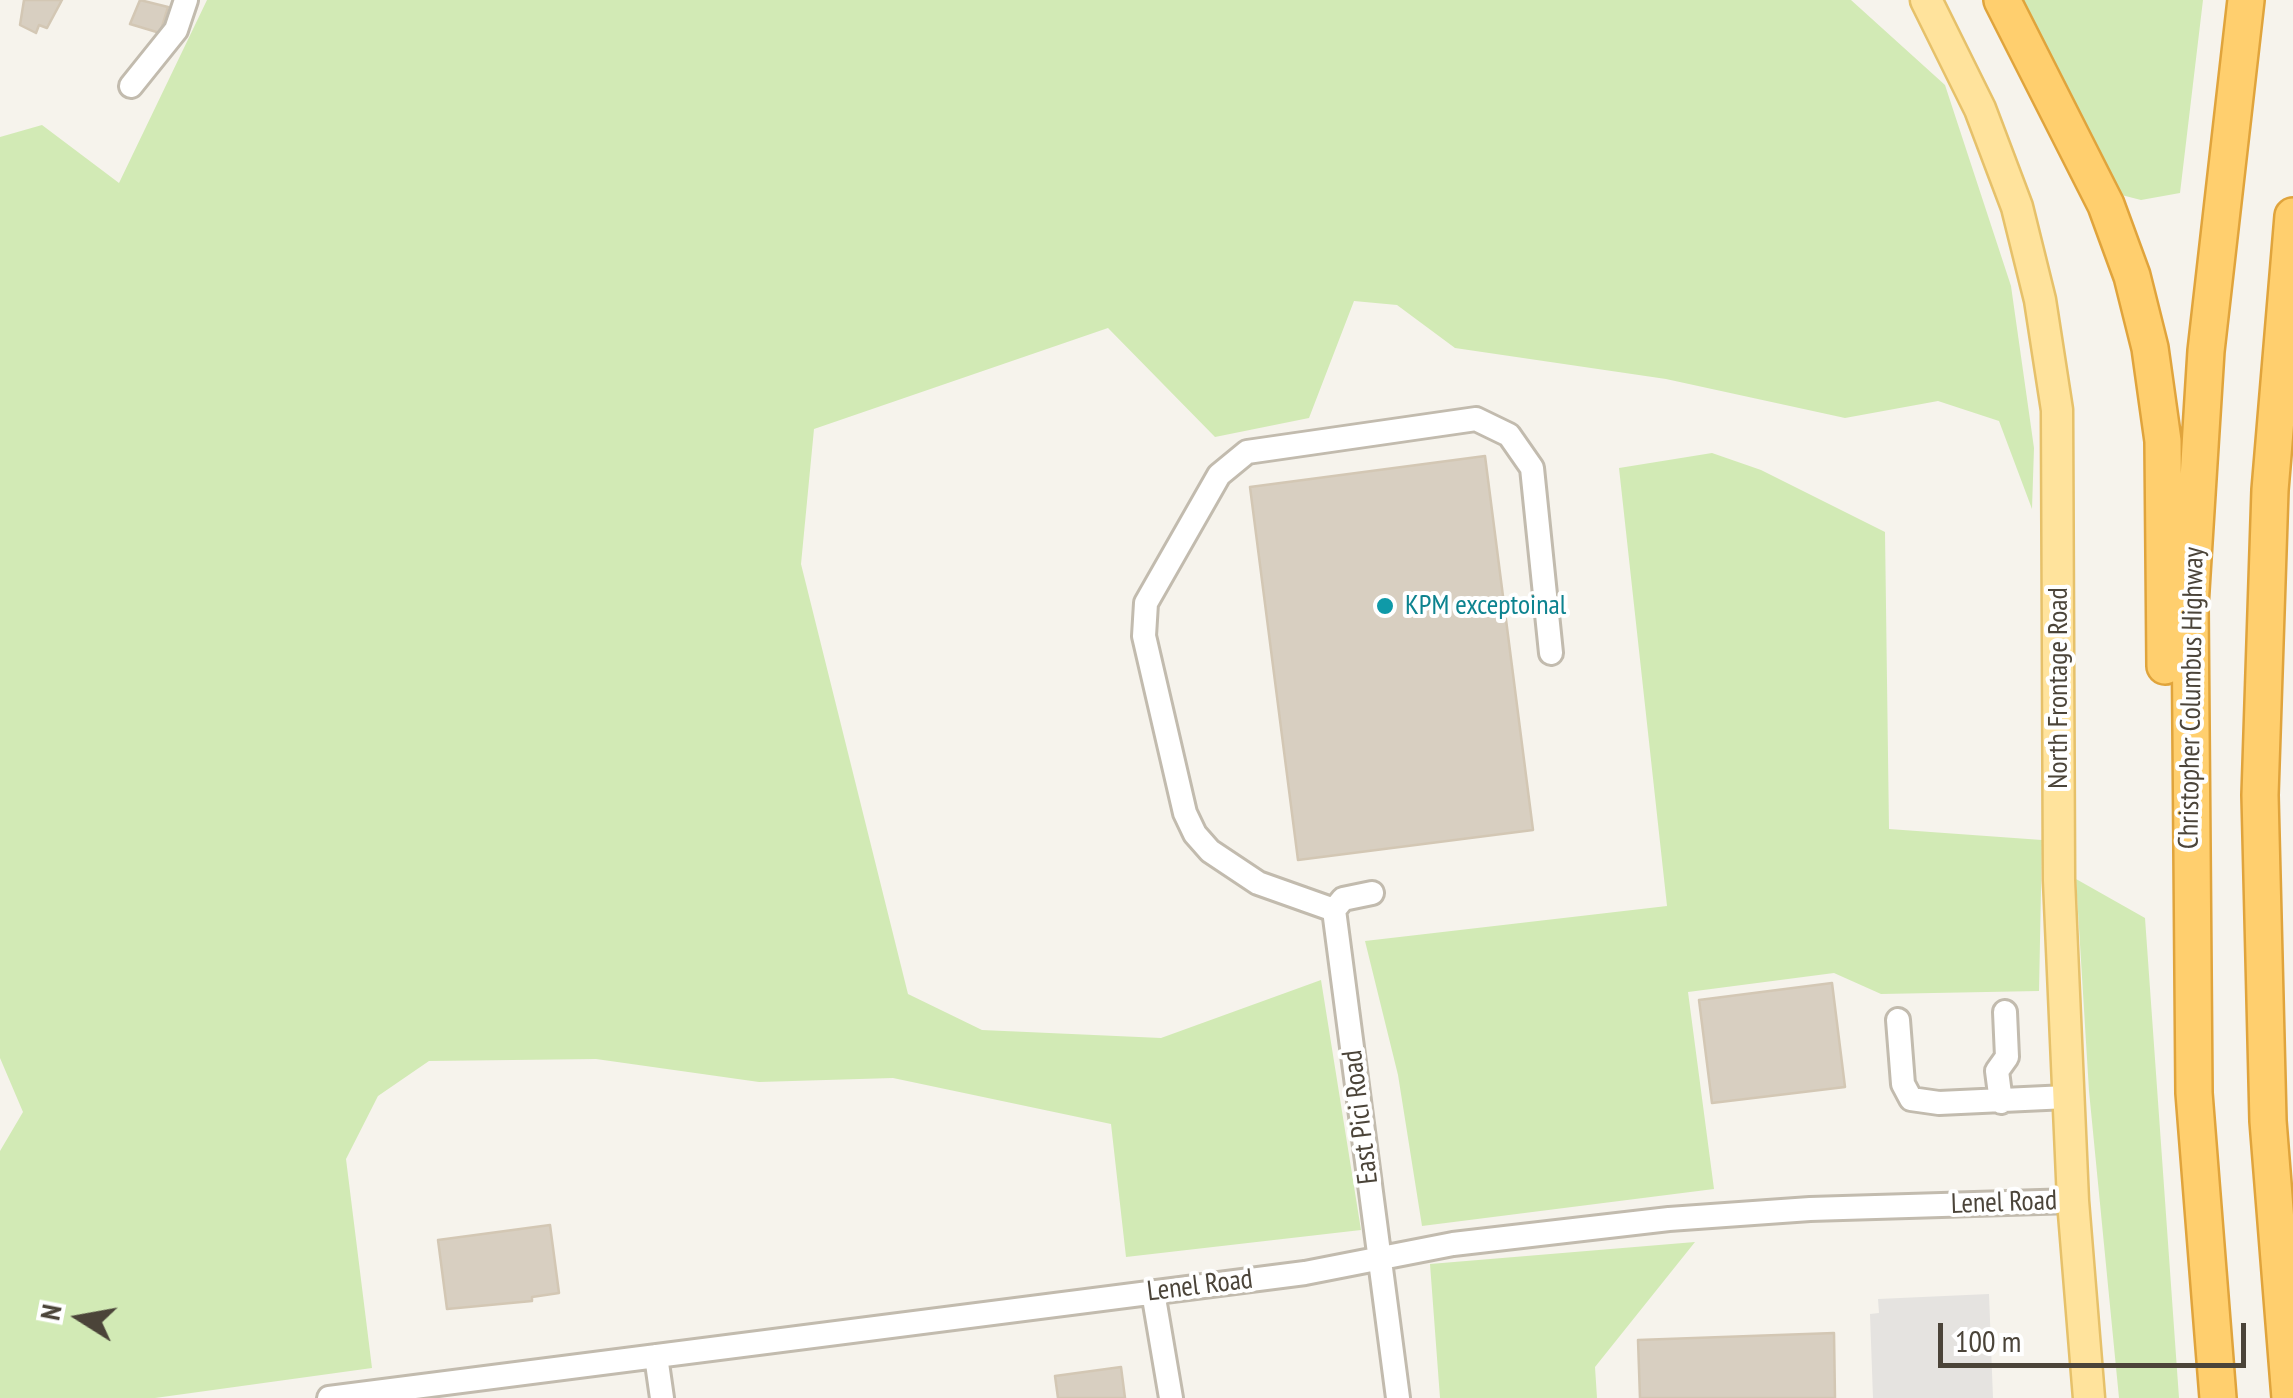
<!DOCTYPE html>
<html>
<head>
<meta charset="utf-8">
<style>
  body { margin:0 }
  #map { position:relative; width:2293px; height:1398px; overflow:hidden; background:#f6f3ec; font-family:"PT Sans Narrow",sans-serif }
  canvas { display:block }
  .north { position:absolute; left:30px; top:1268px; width:100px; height:100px; -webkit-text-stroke:8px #fff; paint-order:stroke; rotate:281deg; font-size:28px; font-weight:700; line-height:40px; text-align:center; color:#4b4439 }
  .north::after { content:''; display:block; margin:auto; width:35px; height:45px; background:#4b4439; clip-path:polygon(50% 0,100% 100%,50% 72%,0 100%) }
  .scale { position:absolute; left:1938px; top:1323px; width:308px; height:45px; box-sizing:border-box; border:5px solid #4b4439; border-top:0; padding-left:12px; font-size:30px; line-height:35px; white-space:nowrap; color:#4b4439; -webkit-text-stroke:8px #fff; paint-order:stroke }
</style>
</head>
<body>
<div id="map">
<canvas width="2293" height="1398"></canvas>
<div class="north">N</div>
<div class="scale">100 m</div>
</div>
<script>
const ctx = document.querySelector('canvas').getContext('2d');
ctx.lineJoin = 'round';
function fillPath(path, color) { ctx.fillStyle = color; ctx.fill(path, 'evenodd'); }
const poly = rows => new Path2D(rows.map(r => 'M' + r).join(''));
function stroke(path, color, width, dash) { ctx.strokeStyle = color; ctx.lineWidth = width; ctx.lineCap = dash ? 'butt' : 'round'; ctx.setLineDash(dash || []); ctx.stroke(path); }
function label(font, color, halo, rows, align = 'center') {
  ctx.font = font + ' "PT Sans Narrow",sans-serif'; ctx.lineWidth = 8; ctx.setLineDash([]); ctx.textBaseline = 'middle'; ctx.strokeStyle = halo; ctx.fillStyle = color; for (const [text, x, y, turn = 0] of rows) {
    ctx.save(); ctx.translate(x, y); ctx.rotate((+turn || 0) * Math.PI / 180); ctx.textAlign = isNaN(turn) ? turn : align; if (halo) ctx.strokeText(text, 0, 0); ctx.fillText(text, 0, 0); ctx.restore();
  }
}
fillPath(poly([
  [207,0,1851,0,1945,85,2011,286,2034,448,2032,509,1999,421,1938,401,1845,418,1666,379,1455,348,1397,305,1354,301,1309,418,1215,437,1108,328,814,429,801,564,908,994,982,1030,1161,1038,1321,980,1361,1230,1126,1257,1111,1124,893,1078,759,1082,596,1059,429,1061,378,1096,346,1159,372,1368,155,1398,0,1398,0,1151,23,1112,0,1058,0,137,42,125,119,183],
  [2019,0,2203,0,2180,193,2141,200,2098,189],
  [1712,453,1761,470,1885,532,1889,829,2042,840,2039,991,1881,994,1834,973,1688,992,1714,1189,1422,1226,1398,1075,1365,941,1667,906,1619,468],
  [2076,879,2145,918,2179,1398,2119,1398,2089,1091],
  [1695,1242,1595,1367,1597,1398,1440,1398,1430,1264]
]), '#d2eab5');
fillPath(poly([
  [1989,1294,1993,1398,1873,1398,1870,1314,1879,1313,1878,1299]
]), '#e5e3e0');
const building = poly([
  [62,0,47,28,39,25,36,33,20,25,24,0,62,0],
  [140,0,168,7,160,33,130,24,140,0],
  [1485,456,1533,830,1298,860,1250,487,1485,456],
  [1832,983,1845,1087,1712,1103,1699,1000,1832,983],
  [550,1225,559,1293,532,1297,532,1301,447,1309,438,1240,550,1225],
  [1834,1333,1835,1398,1640,1398,1638,1340,1834,1333],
  [1121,1367,1125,1398,1058,1398,1055,1376,1121,1367]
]);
fillPath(building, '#d8cfc1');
stroke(building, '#d3c7b4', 2.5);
const minor = poly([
  [131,86,176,30,186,0],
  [1334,910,1343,899,1372,893],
  [1898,1020,1903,1084,1911,1099,1939,1103,2067,1097],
  [2001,1102,1997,1071,2007,1057,2005,1012],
  [1153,1292,1171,1398],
  [656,1356,662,1398],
  [329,1398,1305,1273,1453,1244,1669,1219,1810,1209,2073,1201],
  [1398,1398,1334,910,1258,883,1210,851,1195,834,1185,813,1144,636,1146,603,1219,475,1247,452,1476,419,1509,435,1532,468,1551,653]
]);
const major = poly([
  [1926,0,1980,109,2017,207,2040,300,2057,410,2059,880,2073,1201,2089,1398]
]);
const highway = poly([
  [2002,0,2106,205,2132,276,2150,348,2163,441,2165,666],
  [2218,1398,2194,1093,2190,606,2206,351,2246,0],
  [2290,1398,2268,1121,2260,795,2270,490,2293,216]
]);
stroke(minor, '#c2bbae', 28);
stroke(major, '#e6c16a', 35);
stroke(highway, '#e0a43c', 40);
stroke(minor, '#fff', 22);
stroke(major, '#ffe39c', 30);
stroke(highway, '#ffcf6e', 35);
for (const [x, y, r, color] of [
  [1385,606,10,"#0f9aa8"]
]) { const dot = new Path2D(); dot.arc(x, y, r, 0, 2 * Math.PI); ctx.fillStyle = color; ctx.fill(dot); stroke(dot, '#fff', 4); }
label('28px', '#0d838f', '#fff', [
  ["KPM exceptoinal",1405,606]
], 'left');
label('28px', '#4b4439', '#fff', [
  ["North Frontage Road",2059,688,-90],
  ["Christopher Columbus Highway",2192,698,-89],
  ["East Pici Road",1361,1117,-97],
  ["Lenel Road",2004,1203,-2],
  ["Lenel Road",1200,1286,-7]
]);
</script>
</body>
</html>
